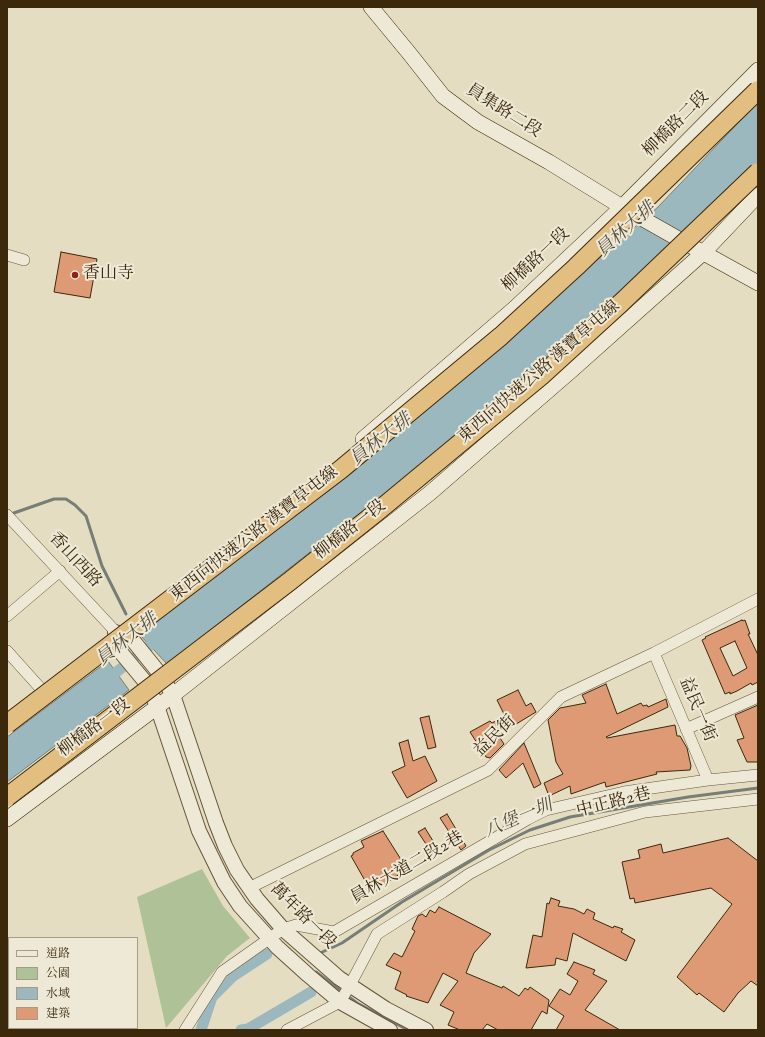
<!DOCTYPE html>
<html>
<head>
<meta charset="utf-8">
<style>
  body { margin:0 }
  #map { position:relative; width:765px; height:1037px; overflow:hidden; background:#e5ddc1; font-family:"Sorts Mill Goudy","Noto Serif TC",serif }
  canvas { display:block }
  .frame { position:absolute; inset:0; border:8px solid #3c280b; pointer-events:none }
  .legend { position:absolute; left:8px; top:937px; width:130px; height:92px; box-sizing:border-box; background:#eee9d7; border:1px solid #a79c85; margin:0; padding:5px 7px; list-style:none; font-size:12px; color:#3c280b }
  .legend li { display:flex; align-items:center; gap:8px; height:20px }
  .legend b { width:20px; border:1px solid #a79c85 }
</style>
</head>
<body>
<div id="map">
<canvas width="765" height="1037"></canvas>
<div class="frame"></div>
<ul class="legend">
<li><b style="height:5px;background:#eee9d7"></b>道路</li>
<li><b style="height:11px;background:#afc297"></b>公園</li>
<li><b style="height:11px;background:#9cb8bf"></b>水域</li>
<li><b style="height:11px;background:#dd9a75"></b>建築</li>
</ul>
</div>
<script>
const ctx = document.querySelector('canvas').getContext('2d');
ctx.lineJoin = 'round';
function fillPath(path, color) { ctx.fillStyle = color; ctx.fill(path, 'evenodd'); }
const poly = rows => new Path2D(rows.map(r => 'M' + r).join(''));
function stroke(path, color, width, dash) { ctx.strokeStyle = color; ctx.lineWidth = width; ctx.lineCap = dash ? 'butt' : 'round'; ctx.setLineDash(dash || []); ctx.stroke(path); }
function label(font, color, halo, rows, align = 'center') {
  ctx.font = font + ' "Sorts Mill Goudy","Noto Serif TC",serif'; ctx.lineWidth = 4; ctx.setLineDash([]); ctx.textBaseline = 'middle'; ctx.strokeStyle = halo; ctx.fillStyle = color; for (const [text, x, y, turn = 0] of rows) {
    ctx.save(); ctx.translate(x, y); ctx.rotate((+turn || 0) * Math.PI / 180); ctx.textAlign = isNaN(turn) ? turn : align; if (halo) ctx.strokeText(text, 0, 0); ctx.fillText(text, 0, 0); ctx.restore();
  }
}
fillPath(poly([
  [202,869,223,906,250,938,227,956,166,1028,137,897]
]), '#afc297');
const water = poly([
  [758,102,758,162,709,213,442,449,167,664,139,634,352,473,658,207,758,102],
  [108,661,129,690,7,782,7,737,108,661]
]);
fillPath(water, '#9cb8bf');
stroke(water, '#767e77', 1);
stroke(poly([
  [11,514,54,499,66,499,75,505,86,516,102,566,126,614],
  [318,954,342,943,402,902,489,850,530,830,570,817,688,797,758,788],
  [316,972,357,1003,408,1030]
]), '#767e77', 3);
stroke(poly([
  [105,681,161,637],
  [201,1030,212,997,232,977,267,954],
  [241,1030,248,1029,311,992]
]), '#9cb8bf', 11);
const building = poly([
  [61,252,97,259,90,298,54,292,61,252],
  [742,620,743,621,745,620,750,634,748,634,758,655,758,682,752,685,751,683,737,691,730,694,730,692,725,694,702,640,706,638,705,637,742,620],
  [735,641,747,668,733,676,720,648,735,641],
  [606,684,617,714,641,703,643,706,647,705,648,707,666,699,668,707,606,737,607,738,675,725,677,736,680,736,687,748,691,766,690,770,656,772,657,774,606,787,605,782,571,794,570,786,549,796,544,783,563,774,556,762,548,720,560,708,586,703,582,695,606,684],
  [518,690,526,706,531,703,536,712,498,735,504,744,490,758,486,757,470,732,490,721,492,723,505,716,497,700,518,690],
  [758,705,758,762,747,762,737,740,744,738,735,715,758,705],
  [429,716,436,747,428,749,420,718,429,716],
  [408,740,413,761,425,756,437,781,407,798,392,772,405,766,399,743,408,740],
  [524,743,541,784,534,788,523,763,506,778,499,770,524,743],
  [447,814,466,846,461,850,440,818,447,814],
  [425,828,438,849,432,853,418,832,425,828],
  [383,831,407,869,372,893,351,856,353,855,353,853,364,847,361,841,383,831],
  [728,838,758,861,758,986,751,981,738,993,724,1012,699,993,697,995,677,977,732,904,711,888,635,903,634,898,630,899,622,862,640,858,638,850,661,844,663,853,728,838],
  [551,898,560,901,558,906,574,909,584,914,587,909,595,913,593,919,613,928,614,926,623,929,621,932,635,940,626,961,573,933,567,961,556,958,555,965,526,968,533,935,542,937,547,903,549,904,551,898],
  [439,907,491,934,474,953,466,973,502,988,503,986,519,996,525,988,528,990,530,987,549,1000,547,1014,542,1011,531,1030,498,1030,487,1024,482,1030,460,1030,448,1025,454,1012,440,1005,458,981,443,973,428,1003,406,996,407,995,395,989,401,972,386,965,394,953,402,957,415,931,412,929,418,916,422,914,426,917,430,910,435,913,439,907],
  [574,962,595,970,593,974,607,981,585,1010,620,1030,556,1030,564,1016,549,1006,560,989,570,995,578,981,567,974,574,962]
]);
fillPath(building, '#dd9a75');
stroke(building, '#3c280b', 1);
const minor = poly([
  [7,255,24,260],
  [7,515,115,631],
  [7,616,60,571],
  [7,651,42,690],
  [654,653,708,780],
  [686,729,758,697],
  [249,888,488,770,561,697,654,653,758,599],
  [185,1030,222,972,283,929,296,925,334,932,528,819,546,810,624,792,708,780,758,775],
  [287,1030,340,1002,350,985,377,934,443,892,469,874,525,844,645,812,758,799]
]);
const tertiary = poly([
  [115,632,131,638,160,674,173,695,216,823,225,846,237,870,257,899,283,929,339,978,386,1009,426,1030],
  [115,632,118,649,147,684,157,706,199,831,224,882,240,906,277,947,308,975,340,1002,390,1030]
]);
const secondary = poly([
  [371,7,409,53,443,96,478,122,549,162,622,207,682,241,758,283],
  [363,439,515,308,622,207,758,70],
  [7,819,173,695,430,493,573,369,703,253,758,195]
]);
stroke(minor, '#665538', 12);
stroke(tertiary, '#665538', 16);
stroke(secondary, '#3c280b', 16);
stroke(minor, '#eee9d7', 11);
stroke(tertiary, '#eee9d7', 14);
stroke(secondary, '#eee9d7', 15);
const trunkBridge = poly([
  [7,724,340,470,501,336,576,267,758,90],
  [7,797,290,581,378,511,541,376,622,302,758,172]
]);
stroke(trunkBridge, '#3c280b', 20, []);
stroke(trunkBridge, '#e2be80', 18);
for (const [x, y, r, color] of [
  [75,275,4,"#8f2418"]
]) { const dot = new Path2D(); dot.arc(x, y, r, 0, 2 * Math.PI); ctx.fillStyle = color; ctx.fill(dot); stroke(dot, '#eee9d7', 1.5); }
label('17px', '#3c280b', '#eee9d7', [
  ["員集路二段",503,112,32],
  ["柳橋路二段",677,125,-45],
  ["柳橋路一段",537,261,-43],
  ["東西向快速公路 漢寶草屯線",540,373,-41],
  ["柳橋路一段",351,531,-38],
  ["東西向快速公路 漢寶草屯線",255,535,-38],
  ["香山西路",74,561,47],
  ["益民一街",696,710,67],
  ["柳橋路一段",95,729,-37],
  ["益民街",496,737,-44],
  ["中正路2巷",614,804,-14],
  ["員林大道二段2巷",408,869,-30],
  ["萬年路一段",302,917,45]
]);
label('17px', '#3c280b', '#eee9d7', [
  ["香山寺",83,275]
], 'left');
label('italic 18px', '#544c38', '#eee9d7', [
  ["員林大排",627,231,-42],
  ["員林大排",382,441,-38],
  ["員林大排",128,641,-38],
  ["八堡一圳",519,820,-23]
]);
</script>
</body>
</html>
